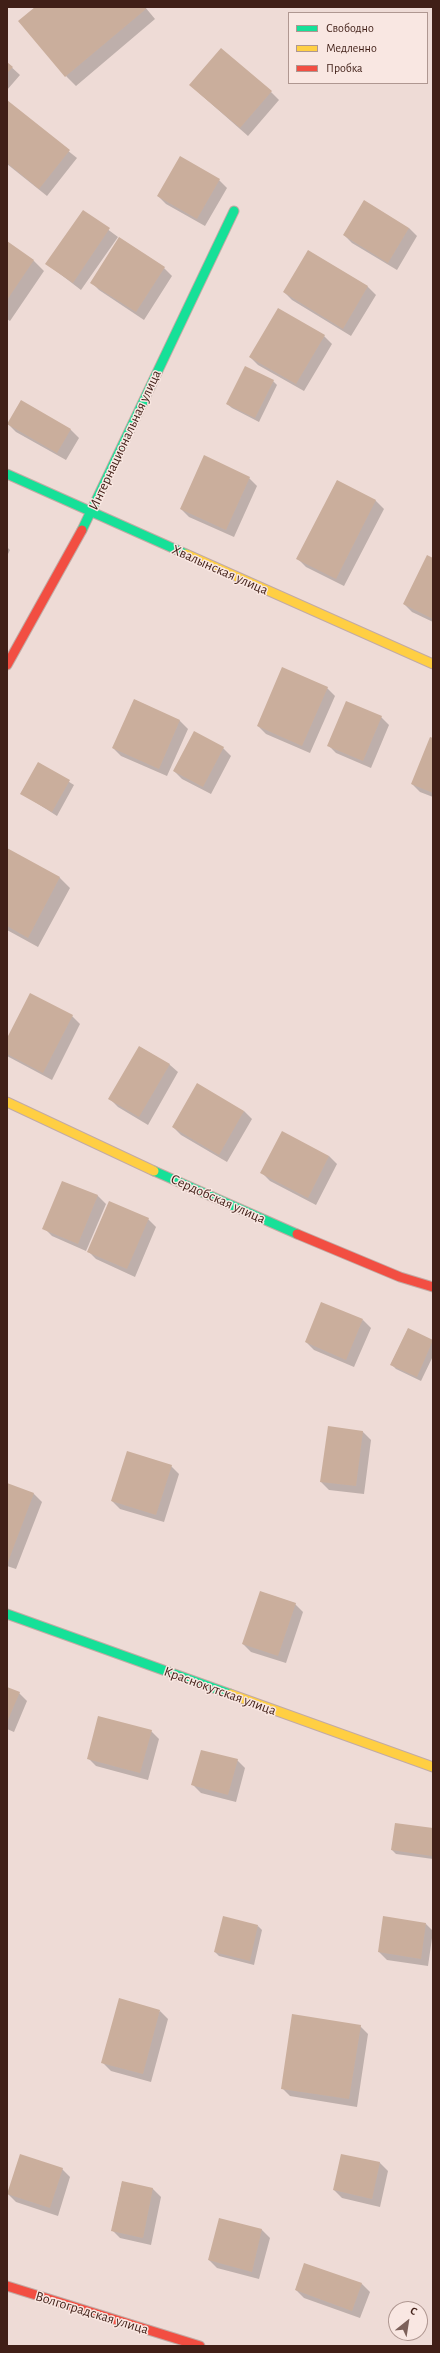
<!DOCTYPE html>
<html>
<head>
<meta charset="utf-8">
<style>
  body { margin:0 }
  #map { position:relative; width:440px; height:2353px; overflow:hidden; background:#eedbd6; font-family:"Alegreya Sans",sans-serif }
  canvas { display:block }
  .frame { position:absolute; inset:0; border:8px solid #401f17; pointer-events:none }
  .legend { position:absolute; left:288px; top:12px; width:140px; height:72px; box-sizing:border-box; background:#f9e7e2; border:1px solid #af9791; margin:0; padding:5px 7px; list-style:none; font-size:12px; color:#401f17 }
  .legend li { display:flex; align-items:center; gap:8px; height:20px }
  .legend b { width:20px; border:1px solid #af9791 }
  .north { position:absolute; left:388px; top:2301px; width:40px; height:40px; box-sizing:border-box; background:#f9e7e2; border:1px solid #af9791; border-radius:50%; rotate:30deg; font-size:11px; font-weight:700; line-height:16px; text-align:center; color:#401f17 }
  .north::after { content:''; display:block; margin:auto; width:14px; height:18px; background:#7d615a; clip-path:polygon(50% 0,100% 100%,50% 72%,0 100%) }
</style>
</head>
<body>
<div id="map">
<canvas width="440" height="2353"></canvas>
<div class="frame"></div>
<ul class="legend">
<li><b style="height:5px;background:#16e098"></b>Свободно</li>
<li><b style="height:5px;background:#ffcf43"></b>Медленно</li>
<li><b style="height:5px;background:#f24e42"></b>Пробка</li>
</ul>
<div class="north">С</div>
</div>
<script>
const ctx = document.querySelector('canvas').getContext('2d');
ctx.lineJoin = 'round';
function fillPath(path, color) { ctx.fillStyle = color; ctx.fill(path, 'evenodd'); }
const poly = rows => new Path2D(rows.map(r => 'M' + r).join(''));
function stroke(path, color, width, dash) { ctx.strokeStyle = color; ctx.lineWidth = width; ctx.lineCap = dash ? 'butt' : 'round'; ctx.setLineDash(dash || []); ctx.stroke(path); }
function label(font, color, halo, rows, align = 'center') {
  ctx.font = font + ' "Alegreya Sans",sans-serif'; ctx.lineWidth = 3; ctx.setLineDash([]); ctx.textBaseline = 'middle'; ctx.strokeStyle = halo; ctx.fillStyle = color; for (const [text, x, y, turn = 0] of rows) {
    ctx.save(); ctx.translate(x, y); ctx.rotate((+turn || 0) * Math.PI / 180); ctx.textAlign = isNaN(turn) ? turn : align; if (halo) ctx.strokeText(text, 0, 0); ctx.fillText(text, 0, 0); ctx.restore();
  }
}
fillPath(poly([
  [37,7,145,7,155,19,76,86,66,76],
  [7,63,20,75,7,90],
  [271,92,279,100,248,136,199,93],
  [7,102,77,158,47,196,7,164],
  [219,180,227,188,205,226,166,204,158,196],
  [83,211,118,237,81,290,47,264],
  [409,228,417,236,397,270,352,243,344,235],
  [7,242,34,261,44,271,10,321,7,319],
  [309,252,368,287,376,295,351,336,292,300,284,292],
  [164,268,172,276,144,320,99,290,91,282],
  [324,336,332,344,304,391,258,365,250,357],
  [273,381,277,385,259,422,232,408,227,404],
  [21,401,71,430,79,438,66,460,16,432,8,424],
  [249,478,257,486,234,537,189,517,181,509],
  [337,481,376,501,384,509,344,586,306,567,298,559],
  [7,547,10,550,7,556],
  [433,559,433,622,412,612,404,604],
  [327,688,335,696,310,753,266,734,258,726],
  [135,700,180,721,188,729,167,776,121,756,113,748],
  [381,717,389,725,371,768,336,753,328,745],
  [433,739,433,797,420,792,412,784],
  [223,748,231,756,211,794,182,779,174,771],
  [39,763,74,785,57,816,21,793],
  [7,849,60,878,70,888,38,947,7,930],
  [72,1016,80,1024,52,1080,7,1056,7,1040],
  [140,1047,170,1065,178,1072,148,1125,118,1107,110,1099],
  [244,1111,252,1119,227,1162,181,1135,173,1127],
  [329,1156,337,1164,316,1205,270,1181,262,1173],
  [63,1182,98,1196,106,1204,86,1251,52,1236,44,1228],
  [148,1219,156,1227,135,1277,96,1259,88,1251],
  [363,1320,371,1328,354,1367,314,1350,306,1342],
  [408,1329,433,1341,433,1356,421,1381,396,1369,391,1364],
  [329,1428,363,1432,371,1440,364,1494,329,1490,321,1482],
  [171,1466,179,1474,164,1522,120,1509,112,1501],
  [7,1484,34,1494,42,1502,16,1569,7,1566],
  [295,1604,303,1612,286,1663,251,1652,243,1644],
  [7,1688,19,1693,27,1701,14,1732,7,1729],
  [151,1731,159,1739,148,1780,96,1766,88,1758],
  [237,1760,245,1768,236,1802,201,1793,193,1785],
  [396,1824,433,1829,433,1859,396,1854,392,1850],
  [426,1924,433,1931,428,1966,387,1960,379,1952],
  [258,1926,262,1930,254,1965,219,1956,215,1952],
  [160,2011,168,2019,151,2082,111,2071,103,2063],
  [360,2026,368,2034,357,2107,290,2096,282,2088],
  [342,2155,380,2163,388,2171,380,2207,342,2198,334,2190],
  [62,2169,70,2177,58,2216,16,2202,8,2194],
  [122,2182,153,2189,161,2197,151,2245,120,2238,112,2230],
  [220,2219,262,2230,270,2238,259,2279,217,2268,209,2260],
  [362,2284,370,2292,360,2318,304,2298,296,2290]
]), '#0003');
fillPath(poly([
  [35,7,144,7,146,9,65,77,18,21],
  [221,48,272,91,240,128,189,85],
  [7,62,13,67,7,73],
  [7,100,70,150,39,189,7,163],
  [180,156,220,179,197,219,157,196],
  [364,200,409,228,388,263,343,235],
  [83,210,110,228,73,283,45,264],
  [119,237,165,267,136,312,90,283],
  [7,241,34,260,7,300],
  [308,250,368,286,343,329,283,292],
  [278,308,325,335,296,384,249,357],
  [245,366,274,380,255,418,226,404],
  [21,400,71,429,57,453,7,424],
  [204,455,250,477,226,530,180,509],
  [337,480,376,500,336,579,296,559],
  [427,555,433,558,433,619,403,604],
  [282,667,328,687,302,746,257,726],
  [134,699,180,720,159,769,112,748],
  [346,701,382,716,363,761,327,746],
  [194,731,224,747,203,787,173,771],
  [430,737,433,738,433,793,411,784],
  [38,762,70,780,52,812,20,794],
  [7,848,60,877,28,938,7,926],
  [30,993,73,1015,43,1073,7,1054,7,1038],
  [139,1046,170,1064,139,1117,108,1099],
  [197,1083,244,1111,219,1155,172,1127],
  [282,1131,329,1156,308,1198,260,1173],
  [62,1181,98,1195,78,1244,42,1229],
  [109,1201,149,1218,127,1269,87,1252],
  [321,1302,363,1319,346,1360,305,1342],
  [408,1328,433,1340,417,1377,390,1365],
  [328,1426,363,1431,356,1486,320,1482],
  [127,1451,172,1465,156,1515,111,1501],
  [7,1483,34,1493,8,1562,7,1562],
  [260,1591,296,1603,278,1656,242,1644],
  [7,1687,20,1692,7,1722],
  [98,1716,152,1730,140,1773,87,1759],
  [201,1750,238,1759,228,1795,191,1785],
  [395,1823,433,1828,432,1856,391,1850],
  [223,1916,258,1925,250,1961,214,1952],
  [383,1916,426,1923,421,1959,378,1952],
  [119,1998,160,2010,143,2074,101,2063],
  [292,2014,361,2025,349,2099,281,2089],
  [20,2154,63,2168,50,2208,7,2194],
  [341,2154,380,2162,372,2199,333,2190],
  [122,2181,153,2188,143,2238,111,2231],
  [219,2218,262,2229,252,2272,208,2260],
  [304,2263,362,2283,352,2311,295,2290]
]), '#caae9c');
const fast = poly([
  [7,474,186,554],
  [82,530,234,211],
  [154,1171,297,1234],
  [7,1614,230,1694]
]);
const slow = poly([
  [186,554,433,664],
  [7,1102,154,1171],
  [230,1694,433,1767]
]);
const jam = poly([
  [7,665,82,530],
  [297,1234,400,1277,433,1287],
  [7,2286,200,2346]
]);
stroke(fast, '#c2aaa4', 11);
stroke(slow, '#c2aaa4', 11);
stroke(jam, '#c2aaa4', 11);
stroke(fast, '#16e098', 9);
stroke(slow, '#ffcf43', 9);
stroke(jam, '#f24e42', 9);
label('14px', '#401f17', '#f9e7e2', [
  ["Интернациональная улица",125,440,-65],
  ["Хвалынская улица",220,570,24],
  ["Сердобская улица",218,1199,24],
  ["Краснокутская улица",220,1691,20],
  ["Волгоградская улица",92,2313,17]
]);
</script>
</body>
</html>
